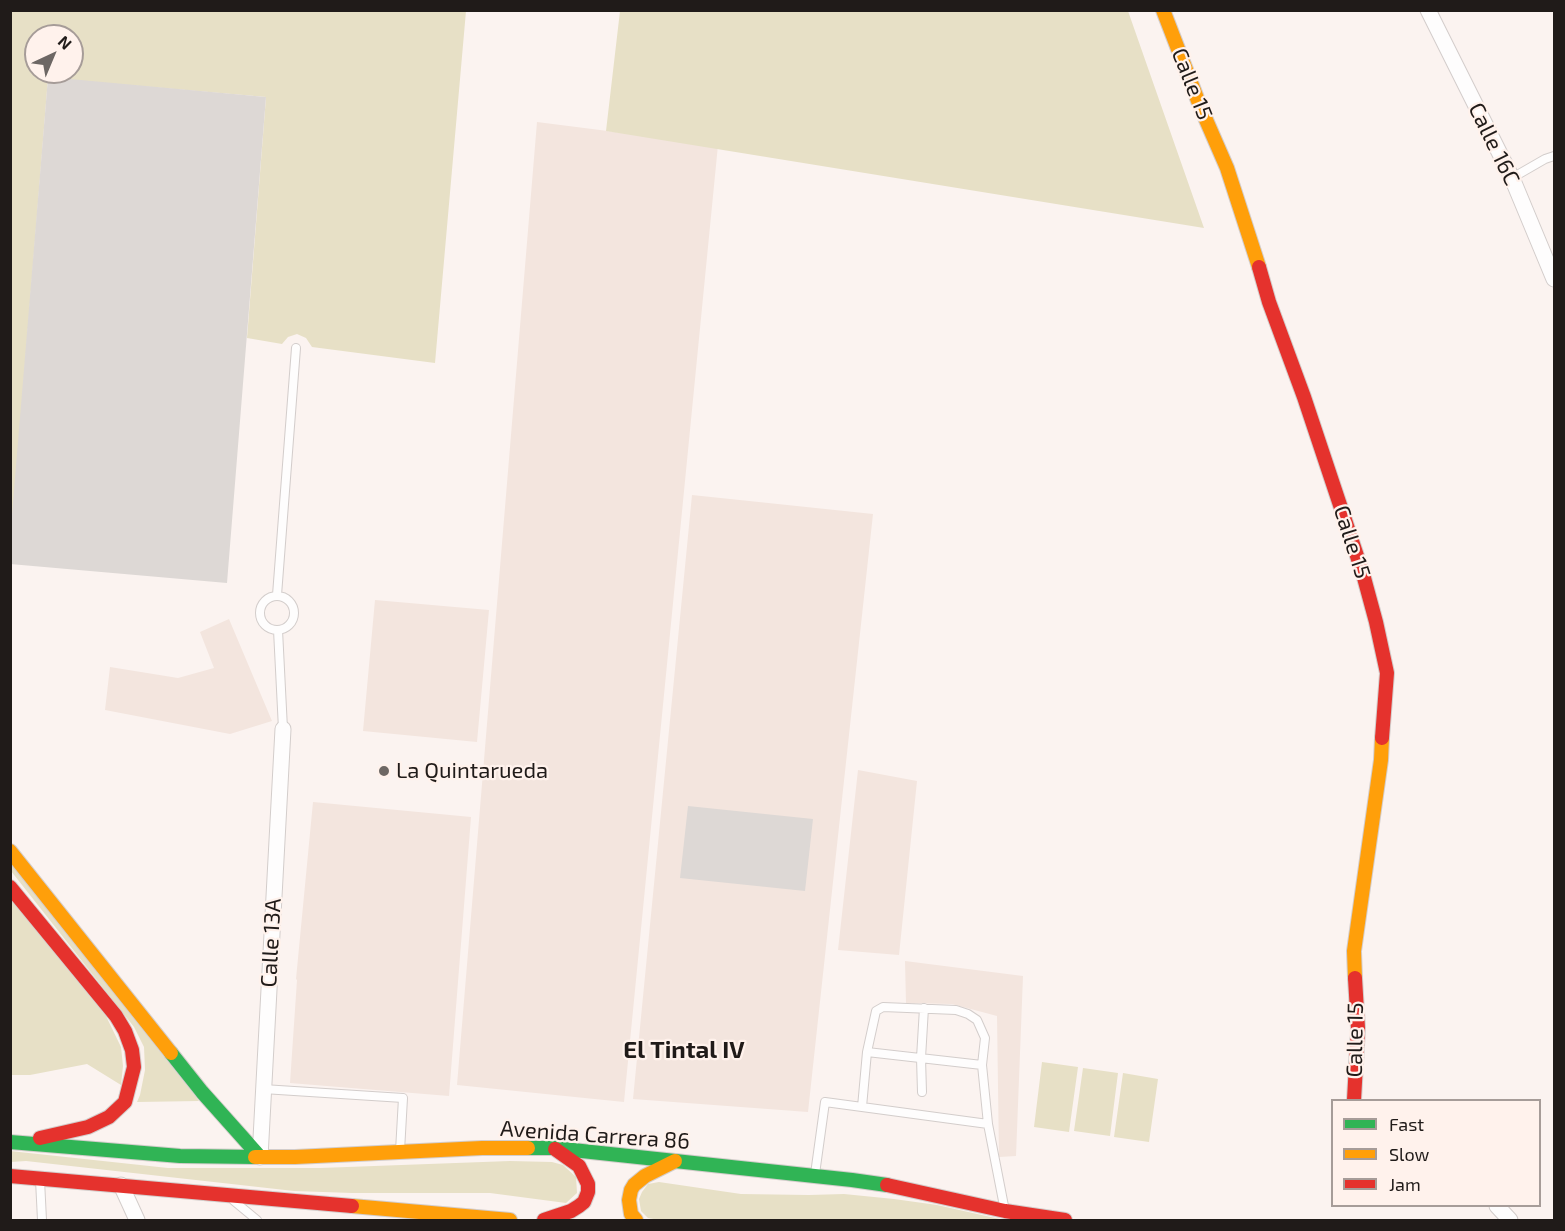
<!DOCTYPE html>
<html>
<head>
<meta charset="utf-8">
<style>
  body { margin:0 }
  #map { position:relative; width:1565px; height:1231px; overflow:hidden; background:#fbf3f0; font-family:"Exo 2",sans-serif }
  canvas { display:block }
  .frame { position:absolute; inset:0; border:12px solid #201b19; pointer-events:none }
  .legend { position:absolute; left:1331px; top:1099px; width:210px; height:108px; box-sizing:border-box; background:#fff2ec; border:2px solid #a69c98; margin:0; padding:8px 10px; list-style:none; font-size:18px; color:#201b19 }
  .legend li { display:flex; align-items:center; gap:12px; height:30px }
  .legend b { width:30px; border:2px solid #a69c98 }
  .north { position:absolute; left:24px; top:24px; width:60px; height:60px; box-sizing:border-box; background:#fff2ec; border:2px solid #a69c98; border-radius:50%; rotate:44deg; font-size:16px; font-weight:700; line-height:24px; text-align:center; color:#201b19 }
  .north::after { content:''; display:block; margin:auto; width:21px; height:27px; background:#6d6764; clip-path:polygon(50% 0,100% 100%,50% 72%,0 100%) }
</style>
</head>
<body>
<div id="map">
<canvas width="1565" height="1231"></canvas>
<div class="frame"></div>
<ul class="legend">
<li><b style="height:8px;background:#30b455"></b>Fast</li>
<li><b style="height:8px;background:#ff9f0a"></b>Slow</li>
<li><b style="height:8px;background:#e5322d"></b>Jam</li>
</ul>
<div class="north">N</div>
</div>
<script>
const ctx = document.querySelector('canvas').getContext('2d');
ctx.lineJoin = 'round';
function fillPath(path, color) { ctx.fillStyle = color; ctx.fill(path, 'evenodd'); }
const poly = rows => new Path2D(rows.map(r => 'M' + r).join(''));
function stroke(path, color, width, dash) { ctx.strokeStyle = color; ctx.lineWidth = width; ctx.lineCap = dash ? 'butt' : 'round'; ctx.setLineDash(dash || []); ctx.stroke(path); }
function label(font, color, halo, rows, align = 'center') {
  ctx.font = font + ' "Exo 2",sans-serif'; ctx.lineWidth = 4.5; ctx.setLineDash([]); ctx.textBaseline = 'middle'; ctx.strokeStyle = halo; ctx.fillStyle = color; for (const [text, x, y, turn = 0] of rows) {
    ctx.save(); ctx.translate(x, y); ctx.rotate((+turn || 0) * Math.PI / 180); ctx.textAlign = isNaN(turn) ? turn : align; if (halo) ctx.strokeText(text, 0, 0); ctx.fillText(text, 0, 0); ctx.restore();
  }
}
fillPath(poly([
  [537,122,718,145,624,1102,457,1085],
  [692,495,873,514,808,1112,633,1099],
  [375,600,489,610,477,742,363,731],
  [229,619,272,721,230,734,105,710,110,667,178,678,214,668,200,632],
  [858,770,917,781,899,955,838,950],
  [313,802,471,817,449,1096,290,1083,297,980,296,979],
  [905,961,1023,976,1016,1156,999,1157,997,1016,952,1004,906,1003]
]), '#f3e5de');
fillPath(poly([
  [11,11,466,11,435,363,312,347,306,338,297,334,288,337,282,344,247,338,266,97,48,78,11,539],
  [36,36,72,36,72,72,36,72],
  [620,11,1128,11,1204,228,606,131],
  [10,863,199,1101,137,1102,140,1095,145,1070,144,1047,134,1027,11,871],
  [10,899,106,1016,121,1047,123,1066,121,1085,87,1064,30,1075,11,1075],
  [1042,1062,1078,1067,1069,1132,1034,1127],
  [1083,1068,1118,1073,1110,1136,1074,1131],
  [1123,1073,1158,1079,1149,1142,1114,1137],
  [10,1151,168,1168,320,1168,510,1161,552,1162,563,1165,576,1177,577,1193,566,1203,490,1193,352,1193,294,1191,26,1161,11,1162],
  [659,1182,741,1194,809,1195,844,1194,894,1199,937,1205,1004,1220,659,1220,648,1218,641,1211,639,1199,642,1192,648,1184]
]), '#e7e0c6');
fillPath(poly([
  [48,77,266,97,227,583,10,564,10,539],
  [688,806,813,819,805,891,680,878]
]), '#ddd8d5');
const lane = poly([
  [1512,178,1545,159,1554,156],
  [277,595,296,348],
  '260 613a17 17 0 1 1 34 0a17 17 0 1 1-34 0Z',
  [278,630,283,729],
  [867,1052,982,1065,988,1124],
  [263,1089,403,1098,400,1151],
  [922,1092,921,1058,924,1008],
  [862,1107,867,1052,876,1011,883,1007,956,1010,968,1014,977,1020,985,1038,982,1065],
  [815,1174,825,1102,988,1124,1004,1206],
  [40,1180,42,1220],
  [234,1201,257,1220]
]);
const street = poly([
  [1428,10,1512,178,1554,279],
  [260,1157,283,729],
  [121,1185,137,1220],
  [1497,1206,1510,1220]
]);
const fast = poly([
  [171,1053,202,1092,260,1157],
  [10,1142,180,1156,255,1157],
  [528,1148,554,1148,852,1180,887,1185]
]);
const slow = poly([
  [1163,10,1200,106,1227,168,1259,267],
  [10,851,171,1053],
  [1355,978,1354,951,1381,760,1382,738],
  [255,1157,295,1157,482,1148,528,1148],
  [352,1206,510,1220],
  [636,1220,631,1214,629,1200,631,1190,634,1185,645,1176,675,1161]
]);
const jam = poly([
  [1259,267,1269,302,1304,397,1363,574,1376,622,1387,673,1382,738],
  [10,887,116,1016,125,1031,132,1050,134,1067,125,1102,109,1117,88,1127,40,1138],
  [1354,1100,1358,1028,1355,978],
  [10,1176,352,1206],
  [887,1185,1005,1211,1065,1220],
  [544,1220,571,1211,579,1206,584,1202,588,1192,588,1184,579,1166,555,1149]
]);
stroke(lane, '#d3cdcb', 10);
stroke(street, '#d3cdcb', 17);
stroke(fast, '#d3cdcb', 16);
stroke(slow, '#d3cdcb', 16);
stroke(jam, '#d3cdcb', 16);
stroke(lane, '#fefdfd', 8);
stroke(street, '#fefdfd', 15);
stroke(fast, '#30b455', 14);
stroke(slow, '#ff9f0a', 14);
stroke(jam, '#e5322d', 14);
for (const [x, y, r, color] of [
  [384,771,6,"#6d6764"]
]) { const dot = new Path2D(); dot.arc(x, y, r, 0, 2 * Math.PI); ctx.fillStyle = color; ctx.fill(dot); stroke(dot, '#fff2ec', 2); }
label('22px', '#201b19', '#fff2ec', [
  ["Calle 15",1192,84,68],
  ["Calle 16C",1494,144,64],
  ["Calle 15",1352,542,72],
  ["Calle 13A",271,943,-87],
  ["Calle 15",1355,1040,-89],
  ["Avenida Carrera 86",595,1135,4]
]);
label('22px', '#201b19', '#fff2ec', [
  ["La Quintarueda",396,771]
], 'left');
label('bold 24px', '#201b19', '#fff2ec', [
  ["El Tintal IV",684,1050]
]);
</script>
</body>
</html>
